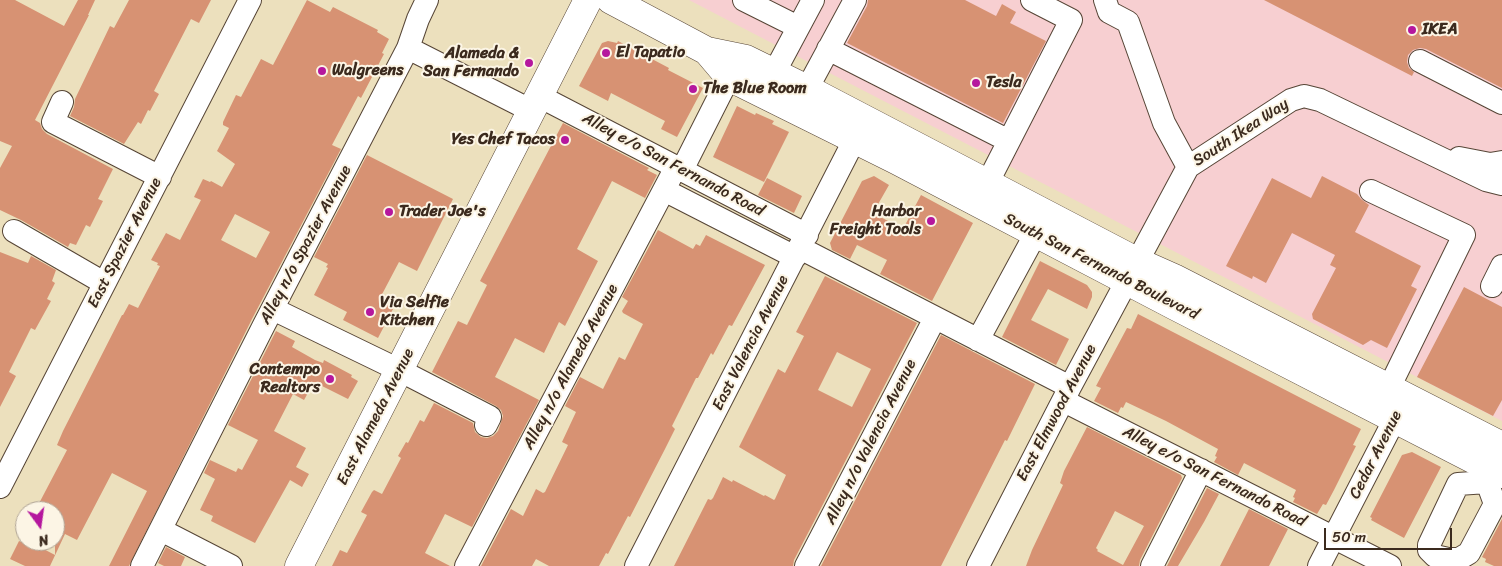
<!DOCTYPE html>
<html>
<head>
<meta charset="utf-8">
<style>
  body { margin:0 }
  #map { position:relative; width:1502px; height:566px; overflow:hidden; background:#ece0bd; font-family:Sriracha,sans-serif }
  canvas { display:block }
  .north { position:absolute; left:15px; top:501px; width:50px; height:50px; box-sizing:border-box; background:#fcf5e5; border:1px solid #afa495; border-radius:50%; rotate:166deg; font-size:14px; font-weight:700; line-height:20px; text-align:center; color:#3b2a1e }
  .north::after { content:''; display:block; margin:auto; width:18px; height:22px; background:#b5179e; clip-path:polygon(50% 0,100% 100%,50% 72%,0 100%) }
  .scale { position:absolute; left:1324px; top:528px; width:128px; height:22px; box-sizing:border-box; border:2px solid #3b2a1e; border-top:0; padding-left:6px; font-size:15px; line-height:18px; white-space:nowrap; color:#3b2a1e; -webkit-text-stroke:4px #fcf5e5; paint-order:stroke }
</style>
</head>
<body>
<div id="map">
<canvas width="1502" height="566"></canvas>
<div class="north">N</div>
<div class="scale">50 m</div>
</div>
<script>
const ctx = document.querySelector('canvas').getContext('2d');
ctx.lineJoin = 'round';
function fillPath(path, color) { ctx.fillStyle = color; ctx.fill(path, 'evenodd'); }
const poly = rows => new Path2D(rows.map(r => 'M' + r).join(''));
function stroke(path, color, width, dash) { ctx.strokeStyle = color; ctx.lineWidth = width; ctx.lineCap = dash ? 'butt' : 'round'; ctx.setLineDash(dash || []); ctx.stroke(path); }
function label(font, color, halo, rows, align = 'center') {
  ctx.font = font + ' Sriracha,sans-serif'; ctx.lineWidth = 4; ctx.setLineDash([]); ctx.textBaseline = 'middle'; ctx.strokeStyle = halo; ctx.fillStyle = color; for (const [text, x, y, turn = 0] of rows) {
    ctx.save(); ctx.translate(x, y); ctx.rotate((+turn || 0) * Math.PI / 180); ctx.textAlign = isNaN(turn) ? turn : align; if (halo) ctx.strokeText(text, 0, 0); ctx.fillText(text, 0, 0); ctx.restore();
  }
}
fillPath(poly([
  [689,0,1502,0,1502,421,818,67]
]), '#f7cfd1');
fillPath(poly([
  [0,0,15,0,64,26,78,0,95,0,88,15,89,15,35,120,40,123,42,129,47,134,113,169,98,199,103,201,90,227,86,225,76,245,70,243,68,247,21,220,0,210,0,168,12,146,0,141],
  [129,0,211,0,199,23,191,19,154,91,159,94,150,111,148,110,141,124,138,122,124,144,70,116,74,107,75,99,110,26,114,28],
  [307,0,330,12,333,7,378,30,377,32,389,39,382,53,384,54,361,98,358,96,332,145,341,149,252,319,129,566,109,566,147,491,112,473,77,540,65,534,50,566,25,566,10,559,19,541,31,546,32,543,55,555,55,511,35,511,67,450,57,445,63,431,122,315,123,315,129,304,138,308,160,266,157,265,158,263,151,260,166,233,180,240,201,200,194,197,203,179,210,182,211,181,222,187,235,164,217,151,229,128,223,125,223,122,236,95,241,97,261,59,273,65],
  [235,214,270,232,256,258,221,240],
  [868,0,965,0,996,16,1002,4,1016,12,1010,23,1046,41,1003,123,847,43,867,6],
  [1264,0,1502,0,1502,88,1426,49,1420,48,1413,50,1408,55,1407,62,1409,68,1414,72,1412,76],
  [608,41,617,43,618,41,669,68,668,70,703,88,677,137,661,129,665,121,611,93,608,101,579,86,602,43],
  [737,106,755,115,756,113,774,121,772,124,789,132,764,182,713,157],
  [563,123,649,168,647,170,657,175,645,198,612,181,577,249,598,261,565,326,559,322,544,353,515,338,495,377,539,400,472,527,445,514,425,553,450,566,332,566,340,550,347,553,367,515,361,512,372,492,374,490,382,494,401,458,398,456,406,442,408,443,420,420,424,422,434,403,473,423,475,432,481,437,487,438,493,436,498,431,503,416,501,410,496,406,432,372,458,321,467,325,487,285,480,281],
  [367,155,453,199,417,271,399,262,379,300,394,307,378,338,343,320,347,312,314,295,328,268,326,267,328,264,314,257],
  [874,176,889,185,873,213,903,229,921,195,973,223,932,301,880,274,887,260,857,245,850,259,832,250,830,243,862,181],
  [1322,176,1357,194,1361,199,1369,205,1355,232,1421,266,1411,286,1417,289,1387,348,1371,340,1363,345,1313,319,1312,314,1336,268,1330,265,1335,255,1292,233,1266,283,1253,276,1252,279,1226,266,1272,178,1311,198],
  [767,178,802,196,794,213,758,195],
  [658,230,693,249,696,244,700,246,706,235,765,265,732,326,729,325,713,355,711,353,698,378,696,378,672,426,675,429,665,449,630,517,628,516,608,554,606,553,599,566,549,566,536,559,532,566,481,566,511,509,523,516,536,489,543,493,545,492,568,445,562,442,576,412,565,406,580,377,603,389,619,357,625,360,643,324,623,313,622,311,628,301,622,297],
  [0,252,28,263,31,256,56,270,52,281,55,283,47,299,51,301,35,330,31,328,9,372,16,376,0,407],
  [1040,261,1087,285,1092,292,1092,297,1087,309,1048,289,1031,320,1069,339,1056,365,1002,337],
  [825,276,917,323,794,560,793,566,674,566,708,499,711,500,713,498,723,477,732,482,733,480,764,496,765,495,774,500,775,499,786,475,739,447,778,369,785,373,804,336,796,332],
  [837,352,871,369,852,407,818,390],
  [1464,287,1502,307,1502,400,1493,416,1417,377],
  [1138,314,1361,429,1353,445,1356,446,1334,490,1326,505,1323,504,1317,514,1293,502,1295,498,1293,497,1296,490,1244,463,1238,475,1214,462,1217,457,1215,456,1218,449,1166,421,1126,402,1123,408,1121,407,1118,413,1094,401,1101,388,1096,386,1127,328,1131,329],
  [276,331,295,341,292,347,315,360,323,363,324,360,352,375,351,377,358,381,348,399,314,382,304,400,293,394,274,431,306,448,296,467,309,474,302,487,290,480,255,543,211,521,213,516,200,510,215,479,204,473,210,460,236,472,238,468,242,470,258,440,228,425],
  [941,335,1035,384,1007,441,1005,440,941,566,821,566],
  [1087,427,1181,475,1182,478,1140,560,1139,566,1026,566,1032,550,1063,485,1060,483,1064,471],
  [1115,511,1144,526,1123,565,1097,551,1098,550,1096,548],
  [1412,452,1441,467,1404,538,1371,520,1372,518,1370,517,1402,455],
  [1207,488,1219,494,1204,522,1178,566,1167,566],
  [1249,509,1288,529,1269,566,1220,566],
  [1502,519,1502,566,1494,566,1485,562,1486,559,1482,557],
  [166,547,185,557,181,566,164,566,158,563]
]), '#d79273');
const minor = poly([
  [744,0,798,27],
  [1105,0,1109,12,1128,22,1164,123,1188,167],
  [408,48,532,111],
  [828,49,1009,141],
  [1420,61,1502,103],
  [774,73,813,0],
  [807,89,855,0],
  [539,96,807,235],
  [62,102,53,122,160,177],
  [1459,158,1490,164,1502,162],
  [682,170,729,77],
  [988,182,1071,20,1032,0],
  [664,190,795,257],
  [1371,191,1464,235,1389,388],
  [14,231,104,283],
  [800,248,1070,387],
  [1492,286,1502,266],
  [273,309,399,370,490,417,486,425],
  [978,340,1036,233],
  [1064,401,1390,566],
  [1487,482,1495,504,1469,553,1459,559,1448,559,1435,556,1429,550,1429,545,1458,484,1487,482],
  [0,487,250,0],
  [161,530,231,566],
  [142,566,264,325,408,48,418,19,427,0],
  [466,566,676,167],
  [636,566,862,125],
  [806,566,935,318],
  [978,566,1070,387,1188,167,1291,100,1304,96,1320,100,1486,180,1502,184],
  [1152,566,1201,470],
  [1319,566,1402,405]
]);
const major = poly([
  [611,0,707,51,746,59,807,89,1138,262,1174,278,1502,446],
  [707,51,729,77,896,160,1175,306,1502,474],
  [299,566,588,0]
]);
stroke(minor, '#564536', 24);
stroke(major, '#564536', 29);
stroke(minor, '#fff', 22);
stroke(major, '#fff', 28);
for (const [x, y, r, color] of [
  [1412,30,5,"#b5179e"],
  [606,53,5,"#b5179e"],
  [529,63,5,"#b5179e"],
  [322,71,5,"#b5179e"],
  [976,83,5,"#b5179e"],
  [693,89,5,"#b5179e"],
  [565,140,5,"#b5179e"],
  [389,212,5,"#b5179e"],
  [931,221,5,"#b5179e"],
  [370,312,5,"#b5179e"],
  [330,379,5,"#b5179e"]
]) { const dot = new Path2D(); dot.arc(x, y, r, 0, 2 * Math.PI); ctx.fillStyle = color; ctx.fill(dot); stroke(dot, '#fcf5e5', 2); }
label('bold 16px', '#3b2a1e', '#fcf5e5', [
  ["IKEA",1422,30],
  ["El Tapatio",616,53],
  ["Alameda &",519,54,"right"],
  ["San Fernando",519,72,"right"],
  ["Walgreens",332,71],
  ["Tesla",986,83],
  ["The Blue Room",703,89],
  ["Yes Chef Tacos",555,140,"right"],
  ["Trader Joe's",399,212],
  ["Harbor",921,212,"right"],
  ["Freight Tools",921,230,"right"],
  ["Via Selfie",380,303],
  ["Kitchen",380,321],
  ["Contempo",320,370,"right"],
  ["Realtors",320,388,"right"]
], 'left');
label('16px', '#3b2a1e', '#fcf5e5', [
  ["South Ikea Way",1241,133,-33],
  ["Alley e/o San Fernando Road",673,165,28],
  ["East Spazier Avenue",125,243,-63],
  ["Alley n/o Spazier Avenue",306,245,-62],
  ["South San Fernando Boulevard",1101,267,27],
  ["East Valencia Avenue",751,343,-63],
  ["Alley n/o Alameda Avenue",571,367,-62],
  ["East Elmwood Avenue",1057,413,-62],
  ["East Alameda Avenue",376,417,-63],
  ["Alley n/o Valencia Avenue",871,442,-63],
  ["Cedar Avenue",1376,455,-63],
  ["Alley e/o San Fernando Road",1214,477,27]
]);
</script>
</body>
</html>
